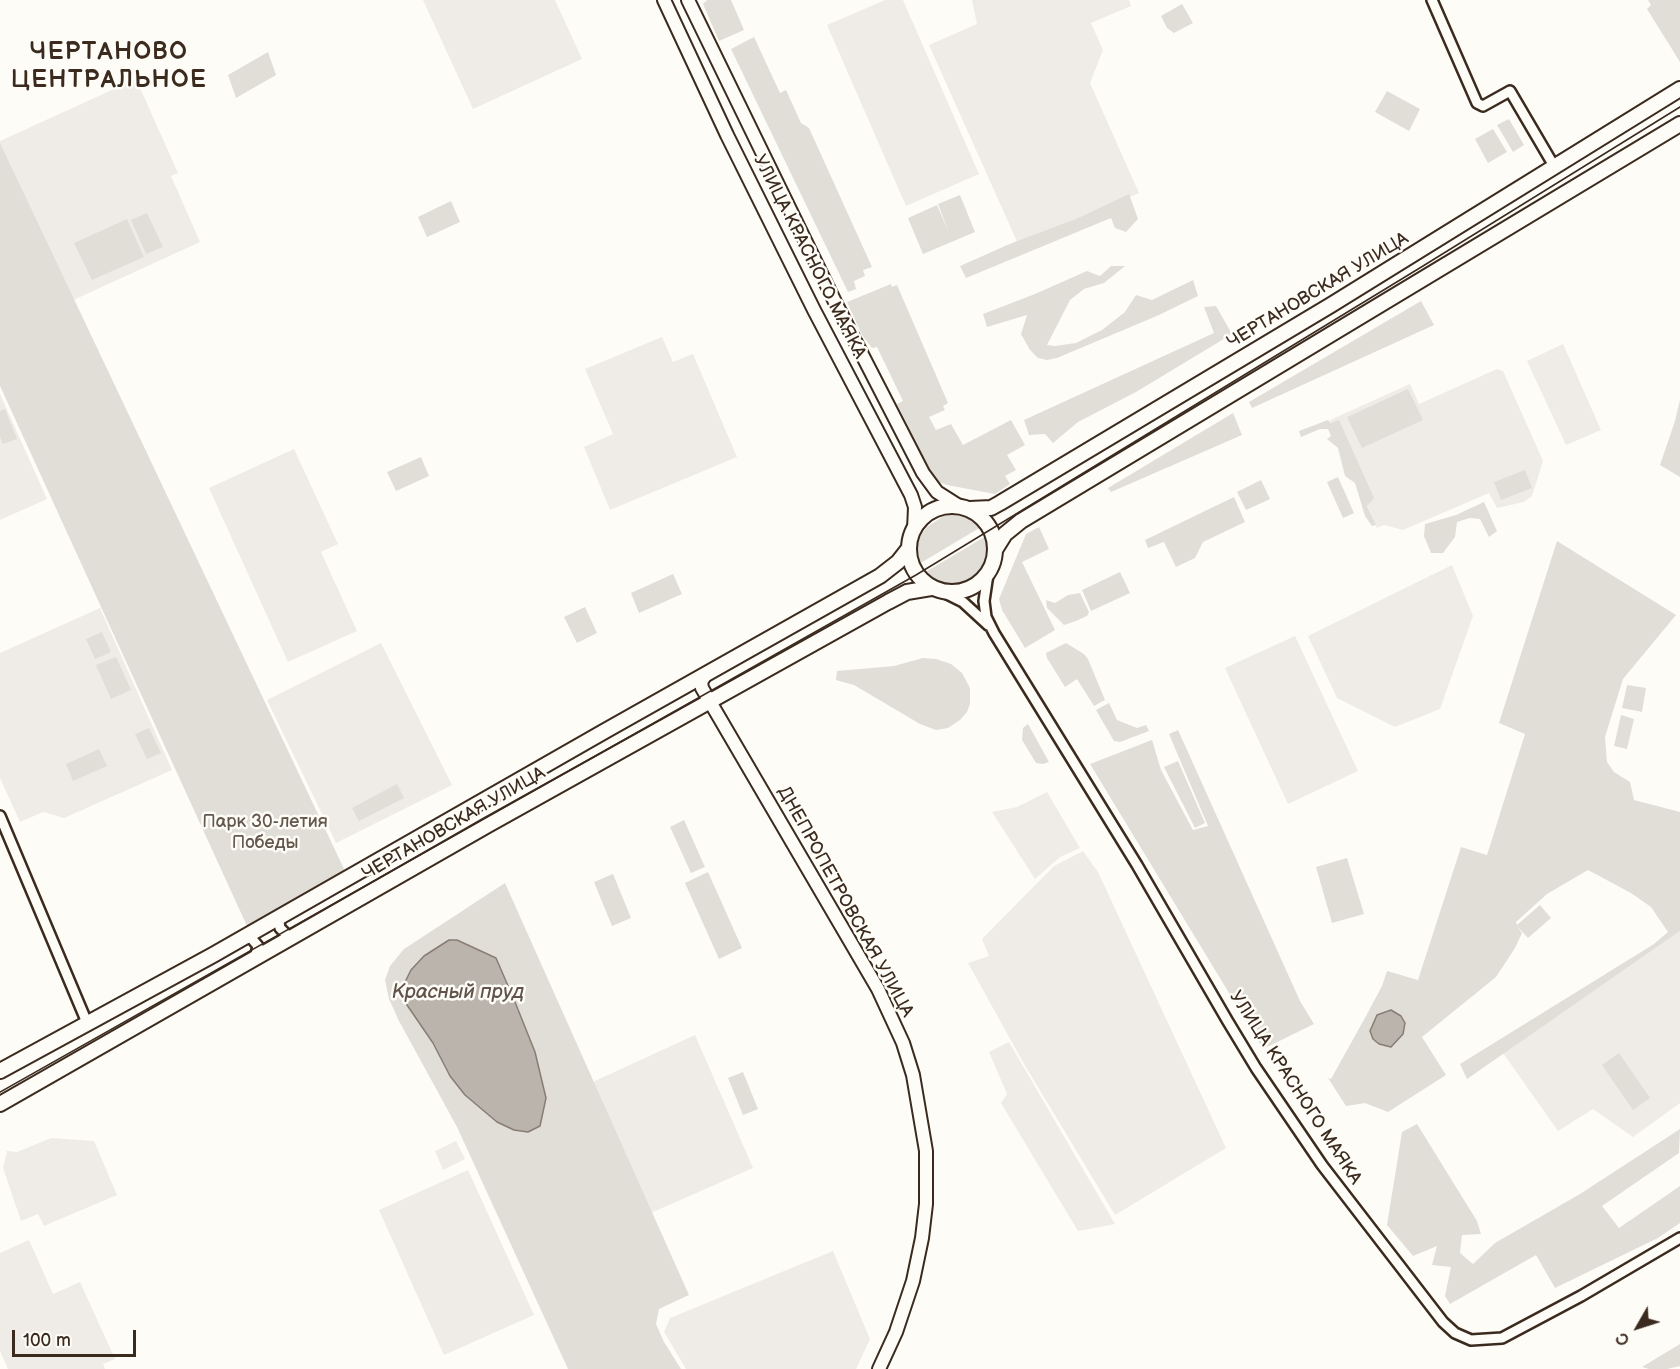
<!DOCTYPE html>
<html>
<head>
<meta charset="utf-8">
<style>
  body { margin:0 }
  #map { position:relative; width:1680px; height:1369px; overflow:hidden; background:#fdfcf7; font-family:"Balsamiq Sans",sans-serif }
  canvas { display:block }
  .north { position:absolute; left:1608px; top:1297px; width:60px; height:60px; -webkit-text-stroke:4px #fdfcf7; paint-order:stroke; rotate:231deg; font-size:16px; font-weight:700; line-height:24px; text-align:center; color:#3b2a1e }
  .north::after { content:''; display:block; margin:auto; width:21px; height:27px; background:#3b2a1e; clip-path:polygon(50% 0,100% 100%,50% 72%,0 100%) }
  .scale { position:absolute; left:12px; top:1330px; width:124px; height:27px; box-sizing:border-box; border:3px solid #3b2a1e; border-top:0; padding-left:8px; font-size:18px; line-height:21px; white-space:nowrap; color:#3b2a1e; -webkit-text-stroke:4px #fdfcf7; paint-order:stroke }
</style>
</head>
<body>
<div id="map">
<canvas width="1680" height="1369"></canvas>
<div class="north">С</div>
<div class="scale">100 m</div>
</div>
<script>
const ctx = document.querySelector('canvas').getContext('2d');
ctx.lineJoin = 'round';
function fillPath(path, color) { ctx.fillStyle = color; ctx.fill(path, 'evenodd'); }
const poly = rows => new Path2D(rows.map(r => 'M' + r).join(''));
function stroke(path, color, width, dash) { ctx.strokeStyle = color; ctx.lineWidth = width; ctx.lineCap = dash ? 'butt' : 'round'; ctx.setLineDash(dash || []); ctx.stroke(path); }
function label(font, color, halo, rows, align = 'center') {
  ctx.font = font + ' "Balsamiq Sans",sans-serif'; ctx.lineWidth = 5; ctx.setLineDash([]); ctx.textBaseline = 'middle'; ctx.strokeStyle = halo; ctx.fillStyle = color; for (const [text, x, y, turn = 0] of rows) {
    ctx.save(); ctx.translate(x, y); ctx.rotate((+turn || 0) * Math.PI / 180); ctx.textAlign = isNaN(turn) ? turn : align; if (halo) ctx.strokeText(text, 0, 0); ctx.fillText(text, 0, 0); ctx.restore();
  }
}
fillPath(poly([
  [423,0,555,0,582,59,473,109],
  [885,0,903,0,979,174,906,206,827,25],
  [972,0,1129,0,1131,6,1091,23,1103,50,1090,83,1139,193,1019,246,929,45,977,24],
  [136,79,178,173,171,176,200,242,56,308,0,155,0,141],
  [662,337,673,362,693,354,737,457,610,510,584,447,613,434,585,369],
  [1563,344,1601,430,1566,445,1527,361],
  [1497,369,1503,371,1543,461,1532,496,1524,502,1497,508,1489,493,1403,530,1384,525,1377,528,1330,420,1410,384,1419,404],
  [0,394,47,499,0,520],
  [294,449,338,544,321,552,357,631,288,662,209,488],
  [1452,565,1473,616,1440,709,1395,727,1337,698,1308,636],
  [100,608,172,770,64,818,43,812,20,822,0,778,0,653],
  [1295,636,1358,771,1288,804,1225,668],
  [381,643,452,785,336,843,267,700],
  [1047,792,1080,848,1060,857,1035,879,992,812,1017,807],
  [1083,851,1098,872,1226,1148,1115,1215,1024,1064,968,963,989,956,982,939,1054,866],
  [1680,931,1680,1103,1633,1137,1593,1109,1558,1131,1503,1053],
  [695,1035,753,1168,628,1223,573,1091],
  [1009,1042,1115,1224,1078,1231,1001,1103,1007,1094,989,1052],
  [51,1138,94,1141,117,1195,44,1226,38,1214,21,1221,3,1168,7,1151,17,1152],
  [456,1141,465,1159,443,1170,435,1151],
  [468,1170,534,1315,444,1355,379,1210],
  [29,1240,53,1294,80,1282,115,1359,103,1364,105,1369,8,1369,0,1351,0,1253],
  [833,1251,870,1339,856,1369,686,1369,664,1332,670,1318]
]), '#efece7');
fillPath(poly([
  [707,0,731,0,744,30,719,41,703,4],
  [1648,0,1680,0,1680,62,1647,9,1651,5],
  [1182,4,1193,23,1174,33,1167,28,1161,16],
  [754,37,780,93,786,90,801,123,809,128,872,267,863,270,865,276,854,281,856,289,848,292,731,49],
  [268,52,276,75,236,98,228,75],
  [1387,91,1420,109,1409,131,1375,112],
  [1509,119,1524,145,1513,152,1497,125],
  [1493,129,1507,152,1488,163,1475,139],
  [0,143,345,871,247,926,0,386],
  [1129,194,1138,219,1126,232,1115,228,1111,218,966,278,960,266,1012,243,1076,219],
  [960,195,975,232,923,254,908,218,937,205,949,233,938,204],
  [451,201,460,222,427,237,418,217],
  [147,213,163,247,146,254,131,220],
  [127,219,144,257,92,280,74,243],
  [1111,266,1125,266,1104,283,1084,289,1070,300,1047,345,1055,346,1076,343,1102,330,1125,312,1136,295,1152,300,1193,280,1198,296,1159,315,1057,358,1047,360,1038,358,1030,350,1021,334,1027,315,987,327,983,314,1035,294,1087,271,1100,276],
  [891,284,892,287,897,285,948,403,943,406,945,410,929,417,936,430,951,424,963,445,1011,420,1025,445,1007,455,1016,470,1005,476,1010,484,995,494,947,485,939,482,928,467,897,404,903,401,877,347,872,348,862,335,847,302],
  [1421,301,1434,325,1252,408,1249,402],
  [1216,306,1232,334,1136,392,1078,422,1053,443,1045,434,1029,435,1024,420,1214,333,1204,307],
  [1408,389,1423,420,1362,448,1347,417],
  [1680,400,1680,477,1660,465,1675,421],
  [5,409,17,439,3,444,0,437,0,411],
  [1233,413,1242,435,1111,492,1108,488],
  [1328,420,1331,423,1339,420,1374,498,1367,506,1376,525,1372,526,1365,516,1355,483,1345,476,1338,448,1327,439,1331,436,1328,429,1320,429,1301,437,1299,431],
  [421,457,429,476,396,491,387,472],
  [1525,470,1532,488,1501,500,1494,482],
  [1338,477,1354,513,1343,518,1327,482],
  [1261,480,1270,499,1246,510,1237,492],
  [1234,497,1245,522,1203,542,1195,558,1176,567,1164,542,1148,548,1145,540],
  [1484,502,1497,531,1489,537,1480,519,1470,518,1457,522,1455,537,1443,553,1431,553,1424,536,1425,524,1456,515],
  [956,514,972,518,981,527,919,564,916,551,920,537,927,527,945,515],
  [1039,527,1049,549,1022,562,1055,630,1025,648,1002,610,999,599,1026,534],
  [986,536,990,547,988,565,981,577,970,584,957,588,948,588,939,586,930,580,924,573],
  [1557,541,1676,615,1623,679,1605,737,1607,762,1614,772,1630,782,1634,800,1680,812,1680,931,1467,1079,1460,1064,1654,944,1668,932,1651,907,1631,893,1588,870,1547,894,1516,922,1517,925,1540,905,1551,918,1528,938,1517,926,1522,933,1515,948,1496,977,1422,1037,1446,1075,1388,1112,1365,1103,1346,1106,1328,1078,1331,1079,1366,1016,1382,986,1387,971,1418,980,1461,847,1487,855,1525,734,1499,723],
  [1120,572,1130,593,1091,611,1082,590],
  [673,574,682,594,639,613,631,593],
  [1080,593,1089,612,1087,616,1076,621,1064,625,1047,608,1046,600,1055,603,1068,595],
  [585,607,597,633,577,643,564,617],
  [102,632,111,652,95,659,86,639],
  [1066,643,1084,654,1088,659,1105,700,1094,706,1077,679,1065,687,1047,658,1046,653],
  [116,657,131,690,111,699,96,665],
  [923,658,936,659,951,664,962,673,970,688,970,704,967,712,960,720,948,728,936,730,920,724,854,685,836,680,837,671,894,666],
  [1627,685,1646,688,1642,712,1622,708],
  [1109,703,1117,720,1137,728,1146,725,1149,731,1120,742,1114,741,1096,710],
  [1621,715,1634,719,1627,749,1614,746],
  [1028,724,1049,762,1043,764,1036,763,1022,740,1023,728],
  [149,728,161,753,147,759,135,734],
  [1178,730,1300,1001,1314,1024,1263,1049,1090,764,1152,740,1161,770,1193,830,1208,826,1169,734],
  [99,749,107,766,73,781,66,764],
  [1178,761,1205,823,1195,828,1164,767],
  [397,784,404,798,359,821,352,808],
  [684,820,705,867,691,873,670,827],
  [1347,858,1364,914,1332,923,1316,867],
  [708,872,742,948,719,959,685,883],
  [613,874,631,918,612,926,594,882],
  [505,883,689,1295,659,1309,656,1324,664,1342,681,1369,568,1369,457,1127,399,1021,389,999,385,980,390,966,404,949],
  [1619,1053,1650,1098,1633,1110,1602,1065],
  [743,1072,758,1109,743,1115,728,1078],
  [1417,1124,1477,1221,1481,1234,1462,1235,1460,1253,1473,1264,1495,1243,1580,1194,1680,1129,1679,1153,1602,1206,1619,1228,1680,1186,1680,1223,1658,1238,1555,1288,1536,1255,1450,1304,1445,1296,1451,1267,1432,1265,1437,1246,1413,1256,1387,1225,1402,1132],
  [1680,1344,1680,1366,1667,1369,1649,1369,1642,1367]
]), '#e1ded7');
const water = poly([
  [449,940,457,940,496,958,515,1002,535,1052,546,1098,540,1126,528,1132,514,1130,497,1122,465,1095,450,1076,433,1043,407,1005,402,988,411,970,424,956,449,940],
  [1391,1010,1401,1016,1405,1023,1403,1034,1391,1047,1379,1044,1373,1039,1370,1031,1377,1015,1391,1010]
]);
fillPath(water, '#bbb4ad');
stroke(water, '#887d74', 1.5);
const minor = poly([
  [1432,0,1477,103,1483,106,1510,91,1554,166],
  [988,574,984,601,986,617,994,633,1137,865,1227,1020,1256,1068,1322,1165,1443,1322,1455,1333,1471,1340,1502,1338,1581,1296,1680,1238],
  [945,593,963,602,988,625],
  [0,816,88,1025],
  [281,916,279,922,280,928,290,938],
  [244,937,252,939,258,946,255,958]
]);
const tertiary = poly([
  [664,0,727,135,814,310,911,495,915,507,914,530],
  [688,0,836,304,923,473,937,492,959,506],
  [706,674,701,682,702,688,878,989,903,1043,913,1075,926,1151,926,1204,922,1238,913,1281,896,1332,879,1369]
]);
const secondary = poly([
  '909 549a43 43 0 1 1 86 0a43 43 0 1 1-86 0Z',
  [970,509,991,508,1000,503,1331,305,1680,89],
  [995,550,1005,534,1021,521,1680,124],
  [0,1071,213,955,605,731,880,576,898,562,909,548],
  [0,1104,488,825,888,602,907,592,931,588]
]);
stroke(minor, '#3b2a1e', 14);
stroke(tertiary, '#3b2a1e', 16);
stroke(secondary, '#3b2a1e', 18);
stroke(minor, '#fdfcf7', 9);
stroke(tertiary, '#fdfcf7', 12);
stroke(secondary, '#fdfcf7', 14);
stroke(poly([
  [0,1092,916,575,1423,266,1680,107]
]), '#3b2a1e', 1.5);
label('18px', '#3b2a1e', '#fdfcf7', [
  ["УЛИЦА КРАСНОГО МАЯКА",809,257,63],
  ["ЧЕРТАНОВСКАЯ УЛИЦА",1318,291,-31],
  ["ЧЕРТАНОВСКАЯ УЛИЦА",454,824,-30],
  ["ДНЕПРОПЕТРОВСКАЯ УЛИЦА",845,902,61],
  ["УЛИЦА КРАСНОГО МАЯКА",1295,1088,57]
]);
label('18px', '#64574c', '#fdfcf7', [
  ["Парк 30-летия",265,822],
  ["Победы",265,843]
]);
label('italic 20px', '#615349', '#fdfcf7', [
  ["Красный пруд",458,993]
]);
ctx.letterSpacing = '1.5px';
label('bold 24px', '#3b2a1e', '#fdfcf7', [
  ["ЧЕРТАНОВО",109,53],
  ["ЦЕНТРАЛЬНОЕ",109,81]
]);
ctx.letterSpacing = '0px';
</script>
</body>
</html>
